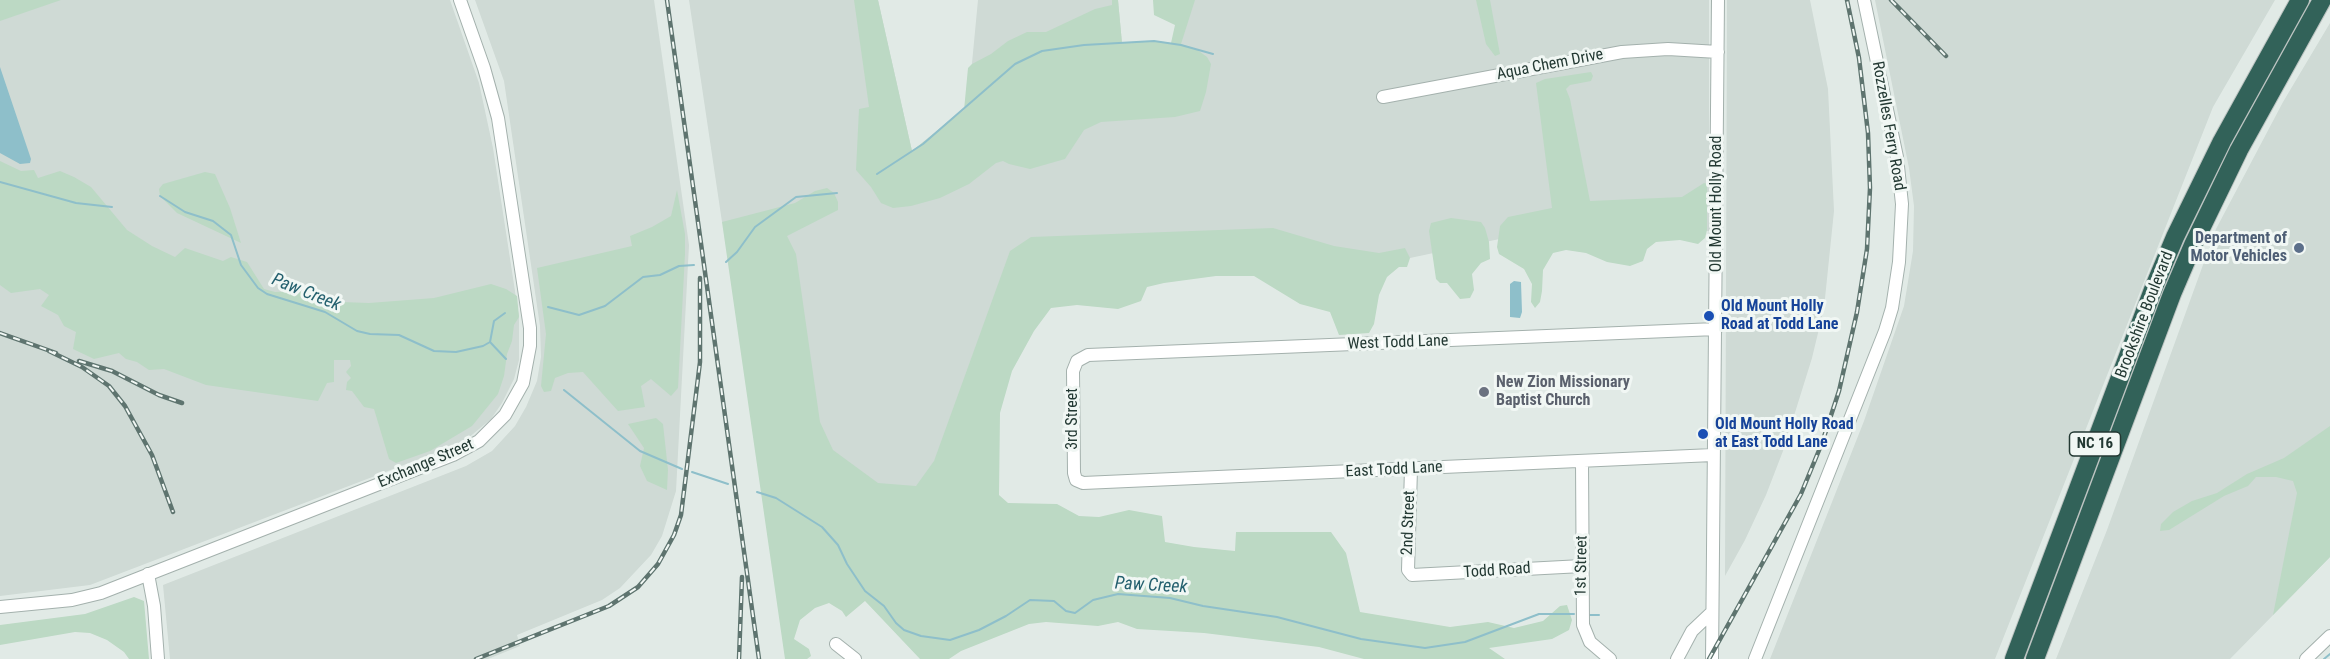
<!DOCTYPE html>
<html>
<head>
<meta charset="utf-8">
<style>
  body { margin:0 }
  canvas { display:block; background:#e1eae6 }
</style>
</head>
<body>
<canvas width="2330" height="659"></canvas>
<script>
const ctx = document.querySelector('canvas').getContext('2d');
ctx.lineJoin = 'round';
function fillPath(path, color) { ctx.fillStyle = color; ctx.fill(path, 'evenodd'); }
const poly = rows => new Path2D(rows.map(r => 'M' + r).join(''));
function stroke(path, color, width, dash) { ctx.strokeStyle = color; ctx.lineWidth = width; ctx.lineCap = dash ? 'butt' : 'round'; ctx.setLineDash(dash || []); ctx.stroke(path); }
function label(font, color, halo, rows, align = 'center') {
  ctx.font = font + ' "Roboto Condensed",sans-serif'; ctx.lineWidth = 6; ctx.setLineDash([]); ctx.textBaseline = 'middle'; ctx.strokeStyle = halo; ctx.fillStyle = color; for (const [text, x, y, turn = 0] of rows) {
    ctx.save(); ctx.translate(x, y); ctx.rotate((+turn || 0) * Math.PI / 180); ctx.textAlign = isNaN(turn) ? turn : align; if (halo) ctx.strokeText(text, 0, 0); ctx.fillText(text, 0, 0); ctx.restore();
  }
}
fillPath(poly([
  [25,0,450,0,479,83,493,148,519,317,519,360,514,379,502,403,491,419,467,439,435,453,90,585,0,596,0,10],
  [475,0,654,0,689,245,676,491,662,536,651,555,620,588,602,600,517,635,520,646,488,659,170,659,163,585,466,466,492,451,515,426,526,407,537,381,541,357,540,326,504,81],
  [689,0,878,0,912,151,968,105,978,0,1118,0,1122,43,1154,41,1174,44,1185,0,1709,0,1709,231,1556,227,1297,282,1275,244,1032,265,944,545,848,515,733,242,722,222],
  [1727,0,1810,0,1828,89,1834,211,1824,308,1812,358,1783,451,1766,495,1745,540,1725,576],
  [1875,0,2275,0,2213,107,1995,659,1770,659,1864,421,1904,306,1913,251,1914,206,1909,168],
  [2330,23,2330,557,2230,659,2056,659,2107,530,2216,229,2283,102]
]), '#cfdad5');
fillPath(poly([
  [0,0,61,0,0,21],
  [854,0,878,0,912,151,964,110,968,68,972,64,991,54,1008,41,1027,32,1046,32,1095,9,1112,5,1112,0,1118,0,1122,43,1154,41,1171,43,1175,25,1154,15,1153,0,1195,0,1181,44,1196,49,1207,57,1211,64,1206,92,1200,111,1175,117,1101,122,1084,130,1065,159,1030,169,1009,164,1003,161,996,163,969,184,940,198,911,206,893,208,881,203,871,187,856,170,859,109,869,107],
  [1476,0,1490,0,1500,54,1495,56,1486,44],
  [1591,72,1593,76,1591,81,1570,85,1566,89,1570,99,1590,201,1682,197,1704,183,1707,184,1707,230,1705,238,1698,244,1680,240,1656,242,1647,249,1643,261,1630,266,1607,262,1586,253,1566,250,1553,253,1543,270,1542,291,1540,302,1535,308,1531,302,1532,284,1524,269,1499,254,1497,247,1500,226,1508,217,1552,208,1536,83,1545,79],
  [0,161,21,171,34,170,38,178,60,171,74,177,91,187,127,230,152,246,175,257,185,248,223,261,231,257,247,262,264,289,275,292,299,291,341,302,369,303,434,298,491,284,506,289,517,296,519,317,514,325,512,341,507,354,504,376,498,394,472,426,430,451,396,463,389,459,374,409,364,407,352,391,346,390,347,382,351,378,346,372,351,366,350,360,334,360,334,382,327,383,318,401,206,385,164,369,149,370,137,362,126,359,119,353,94,359,73,349,76,332,64,326,58,315,41,306,49,295,40,289,11,293,0,285],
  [205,172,215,174,230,208,241,243,177,213,160,196,159,189,163,184],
  [827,188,834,193,838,202,838,210,787,236,796,254,820,422,833,450,878,483,916,486,934,461,1010,251,1031,237,1273,228,1334,246,1379,253,1405,248,1410,258,1407,267,1399,267,1387,277,1379,295,1374,324,1369,333,1339,335,1330,312,1300,304,1254,276,1216,276,1164,283,1147,287,1141,301,1118,309,1077,305,1051,308,1034,331,1012,371,1000,413,999,495,1008,503,1057,504,1079,516,1099,517,1129,510,1162,516,1165,542,1194,547,1235,551,1236,532,1331,532,1346,553,1360,612,1450,627,1488,622,1514,628,1543,621,1560,606,1567,605,1572,620,1569,630,1552,639,1489,648,1505,659,1364,659,1319,647,1204,633,1137,629,1118,622,1098,626,1046,622,1029,624,961,651,949,659,920,659,865,601,846,617,842,611,829,603,815,608,800,620,794,639,809,649,811,656,807,659,785,659,722,222,795,203,815,191],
  [677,190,685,234,685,254,678,388,671,396,651,379,641,386,645,407,618,411,583,372,568,373,555,378,551,391,544,392,541,386,546,334,537,268,632,246,630,236,652,227,671,216],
  [1451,218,1481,222,1485,228,1489,242,1490,259,1481,263,1472,274,1474,290,1470,298,1460,299,1447,283,1440,283,1436,279,1429,231,1431,223],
  [656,418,663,424,668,470,667,490,647,481,640,466,644,448,628,424],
  [2330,426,2330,557,2273,615,2297,493,2293,481,2276,477,2256,477,2248,486,2224,496,2169,530,2160,531,2161,524,2173,512,2192,501,2217,493,2247,474,2284,458],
  [134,597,144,601,149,659,129,659,124,652,107,640,90,633,75,632,0,645,0,625,85,614]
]), '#bcd9c4');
fillPath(poly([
  [0,67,31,159,30,163,20,164,0,153],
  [1514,281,1521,282,1522,312,1520,318,1510,317,1510,284]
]), '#8ebfca');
stroke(poly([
  [877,174,923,144,1015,64,1042,51,1084,45,1154,41,1181,45,1213,54],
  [0,182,76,203,112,207],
  [160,196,185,212,213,221,231,235,241,265,258,288,267,294,325,312,357,331,370,334,399,335,434,351,456,352,483,346,490,342],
  [726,262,737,252,755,227,796,197,837,193],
  [548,307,579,315,605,306,643,277,660,275,679,266,694,265],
  [490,342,494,321,505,313],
  [490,342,506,359],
  [564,390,640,451,682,469],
  [692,472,728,484],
  [757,492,776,498,822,527,838,545,847,564,865,591,884,606,896,623,904,630,921,636,950,640,979,630,1006,616,1030,600,1054,601,1066,611,1075,613,1093,600,1118,594,1170,598,1203,606,1277,617,1361,639,1425,648,1465,642,1539,614,1574,614],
  [1588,615,1599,615],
  [2324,659,2330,654]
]), '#8ebfca', 2);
const minor = poly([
  [1383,97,1622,52,1668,49,1718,52],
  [1713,455,1083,483,1076,480,1074,473,1073,371,1077,361,1088,355,1716,329],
  [1582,462,1583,625,1590,642,1610,659],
  [1411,469,1408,570,1412,575,1582,566],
  [148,574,154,606,158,659],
  [0,607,72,600,101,593,453,455,479,441,505,415,523,383,530,346,530,328,498,118,484,68,460,0],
  [836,644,855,659],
  [1677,659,1692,631,1711,613],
  [1712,659,1718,0],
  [1755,659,1885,331,1892,308,1899,262,1902,204,1897,157,1864,0],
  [2306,659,2330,636]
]);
const highway = poly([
  [2014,659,2154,287,2175,237,2222,141,2300,0],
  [2035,659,2172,294,2193,245,2239,150,2322,0]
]);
stroke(minor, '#a4b1ad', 14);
stroke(highway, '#bdc4c2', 20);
stroke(minor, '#fff', 12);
stroke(highway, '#326259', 18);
const rail = poly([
  [667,0,759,659],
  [1891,0,1946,56],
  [0,333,56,353],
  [49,351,82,367,109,386,125,406,152,455,173,512],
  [79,361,112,371,159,395,182,403],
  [476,659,609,606,638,587,658,564,674,535,681,515,700,362,700,278],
  [739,659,742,577],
  [1709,659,1801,494,1822,443,1839,391,1857,312,1867,249,1870,188,1868,133,1859,58,1847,0]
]);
stroke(rail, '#5e746f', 4.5);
stroke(rail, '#f1f7f4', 2, [7]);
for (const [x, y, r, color] of [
  [2299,248,6,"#5c6f8a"],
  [1709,316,6,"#1a4fb4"],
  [1484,392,6,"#6b7280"],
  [1703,434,6,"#1a4fb4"]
]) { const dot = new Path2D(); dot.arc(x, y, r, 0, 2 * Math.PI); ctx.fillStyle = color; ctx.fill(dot); stroke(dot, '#f1f7f4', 2); }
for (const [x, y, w] of [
  [2095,444,51]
]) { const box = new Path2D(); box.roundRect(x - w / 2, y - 12, w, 24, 4.5); ctx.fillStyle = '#f1f7f4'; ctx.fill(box); stroke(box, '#233933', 1.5); }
label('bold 15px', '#233933', null, [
  ["NC 16",2095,444]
]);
label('16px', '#233933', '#f1f7f4', [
  ["Aqua Chem Drive",1550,65,-11],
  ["Rozzelles Ferry Road",1888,126,80],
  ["Old Mount Holly Road",1717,204,-90],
  ["Brookshire Boulevard",2145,315,-69],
  ["West Todd Lane",1398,343,-2],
  ["3rd Street",1073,419,-90],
  ["Exchange Street",426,464,-23],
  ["East Todd Lane",1394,470,-3],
  ["2nd Street",1409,523,-88],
  ["1st Street",1582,566,-89],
  ["Todd Road",1497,571,-4]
]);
label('bold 16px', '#4e5e75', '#f1f7f4', [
  ["Department of",2287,239],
  ["Motor Vehicles",2287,257]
], 'right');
label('bold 16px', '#164399', '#f1f7f4', [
  ["Old Mount Holly",1721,307],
  ["Road at Todd Lane",1721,325],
  ["Old Mount Holly Road",1715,425],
  ["at East Todd Lane",1715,443]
], 'left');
label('bold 16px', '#5b616d', '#f1f7f4', [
  ["New Zion Missionary",1496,383],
  ["Baptist Church",1496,401]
], 'left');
label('italic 18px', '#24606e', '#f1f7f4', [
  ["Paw Creek",306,293,22],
  ["Paw Creek",1151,586,3]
]);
</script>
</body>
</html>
